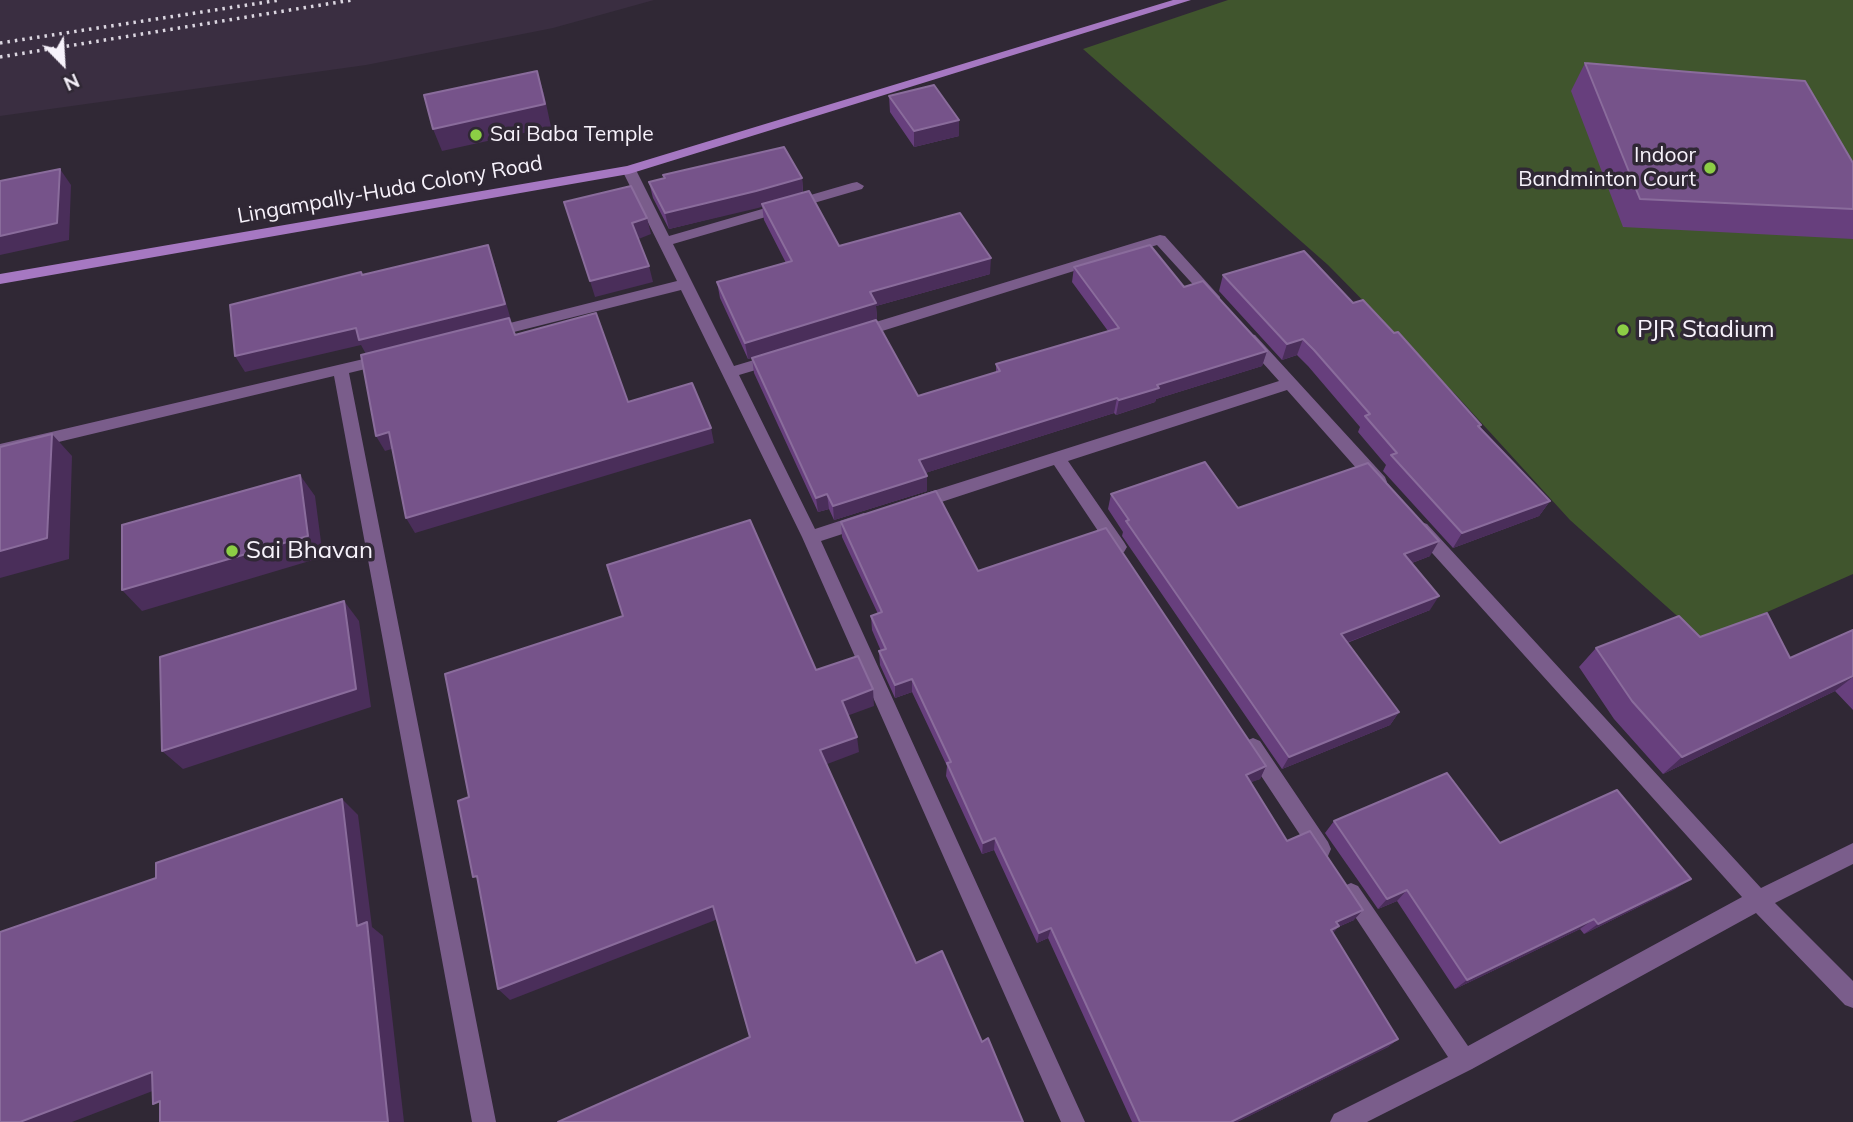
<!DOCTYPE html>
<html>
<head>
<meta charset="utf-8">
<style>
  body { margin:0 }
  #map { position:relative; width:1853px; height:1122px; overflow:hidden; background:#302835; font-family:Mulish,sans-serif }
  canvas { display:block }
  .north { position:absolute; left:28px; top:28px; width:70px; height:70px; -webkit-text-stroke:5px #302835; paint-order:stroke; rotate:156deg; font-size:19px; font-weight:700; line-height:28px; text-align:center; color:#f7f2fb }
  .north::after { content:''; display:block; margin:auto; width:24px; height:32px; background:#f7f2fb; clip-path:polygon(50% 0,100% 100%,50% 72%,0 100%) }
</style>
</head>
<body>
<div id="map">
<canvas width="1853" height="1122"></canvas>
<div class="north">N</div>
</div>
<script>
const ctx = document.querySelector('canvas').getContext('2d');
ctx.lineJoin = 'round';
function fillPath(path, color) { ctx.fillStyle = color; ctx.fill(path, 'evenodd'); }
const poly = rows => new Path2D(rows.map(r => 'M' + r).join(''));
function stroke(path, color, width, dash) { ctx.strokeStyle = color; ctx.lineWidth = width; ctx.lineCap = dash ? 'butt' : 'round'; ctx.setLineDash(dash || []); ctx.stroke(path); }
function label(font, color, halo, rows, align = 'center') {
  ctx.font = font + ' Mulish,sans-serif'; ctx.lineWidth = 7; ctx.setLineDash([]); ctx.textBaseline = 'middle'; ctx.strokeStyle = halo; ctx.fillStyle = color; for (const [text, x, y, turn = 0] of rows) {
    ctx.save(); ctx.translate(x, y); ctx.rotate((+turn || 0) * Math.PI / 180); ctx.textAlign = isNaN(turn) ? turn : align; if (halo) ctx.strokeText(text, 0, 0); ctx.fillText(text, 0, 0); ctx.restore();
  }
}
fillPath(poly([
  [0,0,654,0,553,28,366,65,0,116]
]), '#3a2e41');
fillPath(poly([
  [1228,0,1853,0,1853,574,1704,640,1570,520,1457,396,1328,265,1083,49]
]), '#40552d');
fillPath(poly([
  [629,166,636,170,669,236,852,183,857,182,864,186,862,189,673,244,734,366,774,354,782,359,779,363,739,375,815,529,864,513,873,520,870,525,821,541,1085,1122,1061,1122,802,537,681,290,490,338,483,333,490,328,677,281,622,170,629,166],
  [1160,235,1165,236,1220,297,1220,303,1210,303,1157,245,863,337,858,338,851,333,853,329,1160,235],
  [1250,334,1255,335,1385,477,1387,482,1385,487,1373,487,1287,390,1068,461,1124,542,1127,547,1124,552,1118,554,1112,552,1054,465,917,510,909,503,911,498,1279,381,1245,343,1242,339,1250,334],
  [385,354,390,355,393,359,390,363,349,373,496,1122,472,1122,334,376,0,456,0,444,385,354],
  [1421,522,1427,524,1761,888,1853,843,1853,864,1775,903,1853,981,1853,1008,1845,1005,1756,913,1472,1069,1367,1122,1330,1122,1334,1114,1448,1057,1344,900,1340,893,1344,886,1351,883,1358,886,1468,1046,1742,897,1415,534,1412,529,1415,524,1421,522],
  [1253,738,1260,741,1328,842,1331,849,1328,856,1321,859,1314,856,1246,753,1243,747,1246,741,1253,738]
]), '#7a5d8b');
fillPath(poly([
  [1173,0,1191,0,629,174,0,284,0,274,627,166,1173,0]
]), '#a678c2');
stroke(poly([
  [0,43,280,0],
  [0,57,352,0]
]), '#dbd6e0', 3.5, [2.5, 5]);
fillPath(poly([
  [1585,63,1690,72,1853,163,1853,239,1623,227,1571,91],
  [889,96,959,136,914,147,890,112],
  [663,175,802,178,803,192,839,246,990,274,876,306,877,319,748,359,720,298,717,282,786,263,764,220,762,206,669,229,653,198,649,182,664,178],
  [1074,267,1184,287,1267,351,1262,366,1156,399,1155,402,1116,415,1114,413,925,473,927,491,834,520,829,509,818,512,754,373,752,358,918,396,996,372,996,364,1108,331,1072,282],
  [1223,275,1353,303,1481,425,1480,427,1550,501,1539,516,1453,548,1383,471,1386,465,1358,432,1360,427,1308,366,1297,355,1282,360,1219,291],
  [1111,494,1238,508,1430,556,1412,563,1430,610,1347,643,1399,712,1390,725,1282,769,1122,536,1123,532,1108,509],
  [841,522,978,571,1266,766,1260,779,1250,782,1287,841,1354,920,1338,927,1333,933,1398,1039,1388,1047,1237,1122,1132,1122,1048,938,1037,943,994,850,982,854,946,776,947,766,912,692,895,698,880,665,879,651,881,651,872,630,871,616,878,614,842,537],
  [1853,630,1853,710,1835,691,1663,774,1614,719,1579,667,1596,648,1700,637,1790,658],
  [1334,821,1500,843,1691,879,1675,889,1584,934,1580,929,1455,989,1397,901,1378,909,1325,833]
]), '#673f7d');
fillPath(poly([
  [537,71,544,94,551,127,442,151,433,129],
  [959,120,959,136,914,147,914,131],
  [60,169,71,185,69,240,0,255,0,236],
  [802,178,803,194,758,208,669,229,665,213],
  [647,218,651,234,636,240,632,223],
  [488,245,494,262,511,320,367,356,361,345,245,372,235,356],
  [991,258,990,274,876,306,877,319,748,359,745,343,870,292],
  [649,266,653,282,595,297,590,281],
  [1303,339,1297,355,1282,360,1287,344],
  [1267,351,1262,366,1156,399,1155,402,1116,415,1119,400,1157,385],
  [1117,398,1114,413,919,475,919,460],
  [711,428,714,443,415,533,406,518],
  [389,432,398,447,385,451,376,436],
  [52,434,72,456,69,559,0,578,0,551],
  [300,475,315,496,323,557,142,611,122,590],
  [927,476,927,491,834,520,833,506],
  [827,494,829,509,818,512,816,498],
  [1550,501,1539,516,1453,548,1462,533],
  [1439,541,1430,556,1396,569,1404,554],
  [1439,596,1430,610,1333,648,1341,634],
  [344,601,359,621,371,707,183,769,162,751],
  [1853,676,1853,677,1835,691,1663,774,1682,757],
  [912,679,912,692,895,698,895,685],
  [873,689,874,706,844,717,842,701],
  [1399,712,1390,725,1282,769,1289,757],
  [857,737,859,752,822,766,820,750],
  [1266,766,1260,779,1239,787,1246,775],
  [342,799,358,815,372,927,383,936,404,1122,388,1122,357,926],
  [995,838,994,850,982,854,983,843],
  [1691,879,1675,889,1584,934,1598,924],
  [1407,890,1397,901,1378,909,1387,899],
  [713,906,718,919,510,1000,498,989],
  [1363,910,1354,920,1338,927,1330,936,1322,940,1336,922],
  [1594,919,1580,929,1455,989,1467,980],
  [1051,928,1048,938,1037,943,1039,933],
  [1398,1039,1388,1047,1237,1122,1231,1122],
  [152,1072,176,1082,72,1122,20,1122]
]), '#4a2e5a');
const building = poly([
  [1585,63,1690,72,1805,81,1853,163,1853,209,1640,199,1585,63],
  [537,71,545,104,433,129,424,95,537,71],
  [934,85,959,120,914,131,889,96,934,85],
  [784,147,802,178,756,191,665,213,649,182,665,178,663,175,784,147],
  [60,169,57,223,0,236,0,181,60,169],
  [631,186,647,218,632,223,649,266,590,281,564,202,631,186],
  [809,191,839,246,960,213,991,258,870,292,876,303,745,343,717,282,792,261,762,204,809,191],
  [488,245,505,304,359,340,356,328,235,356,230,305,361,272,362,275,488,245],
  [1150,245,1184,287,1203,281,1267,351,1157,385,1159,388,1119,400,1117,398,919,460,927,476,833,506,827,494,816,498,752,358,876,320,918,396,1000,371,996,364,1119,328,1074,267,1150,245],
  [1304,251,1353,303,1363,300,1394,333,1398,332,1481,425,1478,426,1550,501,1462,533,1391,455,1397,453,1365,416,1370,414,1314,350,1303,339,1287,344,1223,275,1304,251],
  [596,313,628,402,692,383,711,428,406,518,389,432,376,436,361,355,509,318,515,335,596,313],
  [52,434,47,538,0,551,0,447,52,434],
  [1205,462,1238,508,1368,463,1439,541,1404,554,1439,596,1341,634,1399,712,1289,757,1126,521,1129,520,1111,494,1205,462],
  [300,475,308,536,122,590,122,525,300,475],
  [936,491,978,571,1106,528,1266,766,1246,775,1287,841,1310,831,1363,910,1336,922,1339,926,1331,930,1398,1039,1231,1122,1140,1122,1051,928,1039,933,995,838,983,843,947,763,951,762,912,679,895,685,879,651,886,649,871,616,882,612,841,522,936,491],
  [750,520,816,670,858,656,873,689,842,701,857,737,820,750,916,963,942,951,982,1042,988,1038,1023,1122,558,1122,750,1037,713,906,498,989,477,876,473,877,458,801,469,797,445,674,623,616,607,565,750,520],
  [344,601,356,689,162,751,160,657,344,601],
  [1767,613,1790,658,1853,630,1853,676,1682,757,1632,701,1596,648,1679,616,1700,637,1767,613],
  [1447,773,1500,843,1617,790,1691,879,1598,924,1594,919,1467,980,1407,890,1387,899,1334,821,1447,773],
  [342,799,357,926,367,922,388,1122,160,1122,160,1101,153,1104,152,1072,20,1122,0,1122,0,932,156,878,156,863,342,799]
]);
fillPath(building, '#76538a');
stroke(building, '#8a6c9c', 2);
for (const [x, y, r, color] of [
  [476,135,7,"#8cce45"],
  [1710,168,7,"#8cce45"],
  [1623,330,7,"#8cce45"],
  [232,551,7,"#8cce45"]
]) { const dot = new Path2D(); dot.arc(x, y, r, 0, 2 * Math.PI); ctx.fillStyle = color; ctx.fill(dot); stroke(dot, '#302835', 2.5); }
label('21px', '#f7f2fb', '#302835', [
  ["Sai Baba Temple",490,135],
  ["Indoor",1696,156,"right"],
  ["Bandminton Court",1696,180,"right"]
], 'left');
label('21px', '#f7f2fb', '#302835', [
  ["Lingampally-Huda Colony Road",390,190,-10]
]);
label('24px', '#f7f2fb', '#302835', [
  ["PJR Stadium",1637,330],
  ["Sai Bhavan",246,551]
], 'left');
</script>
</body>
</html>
